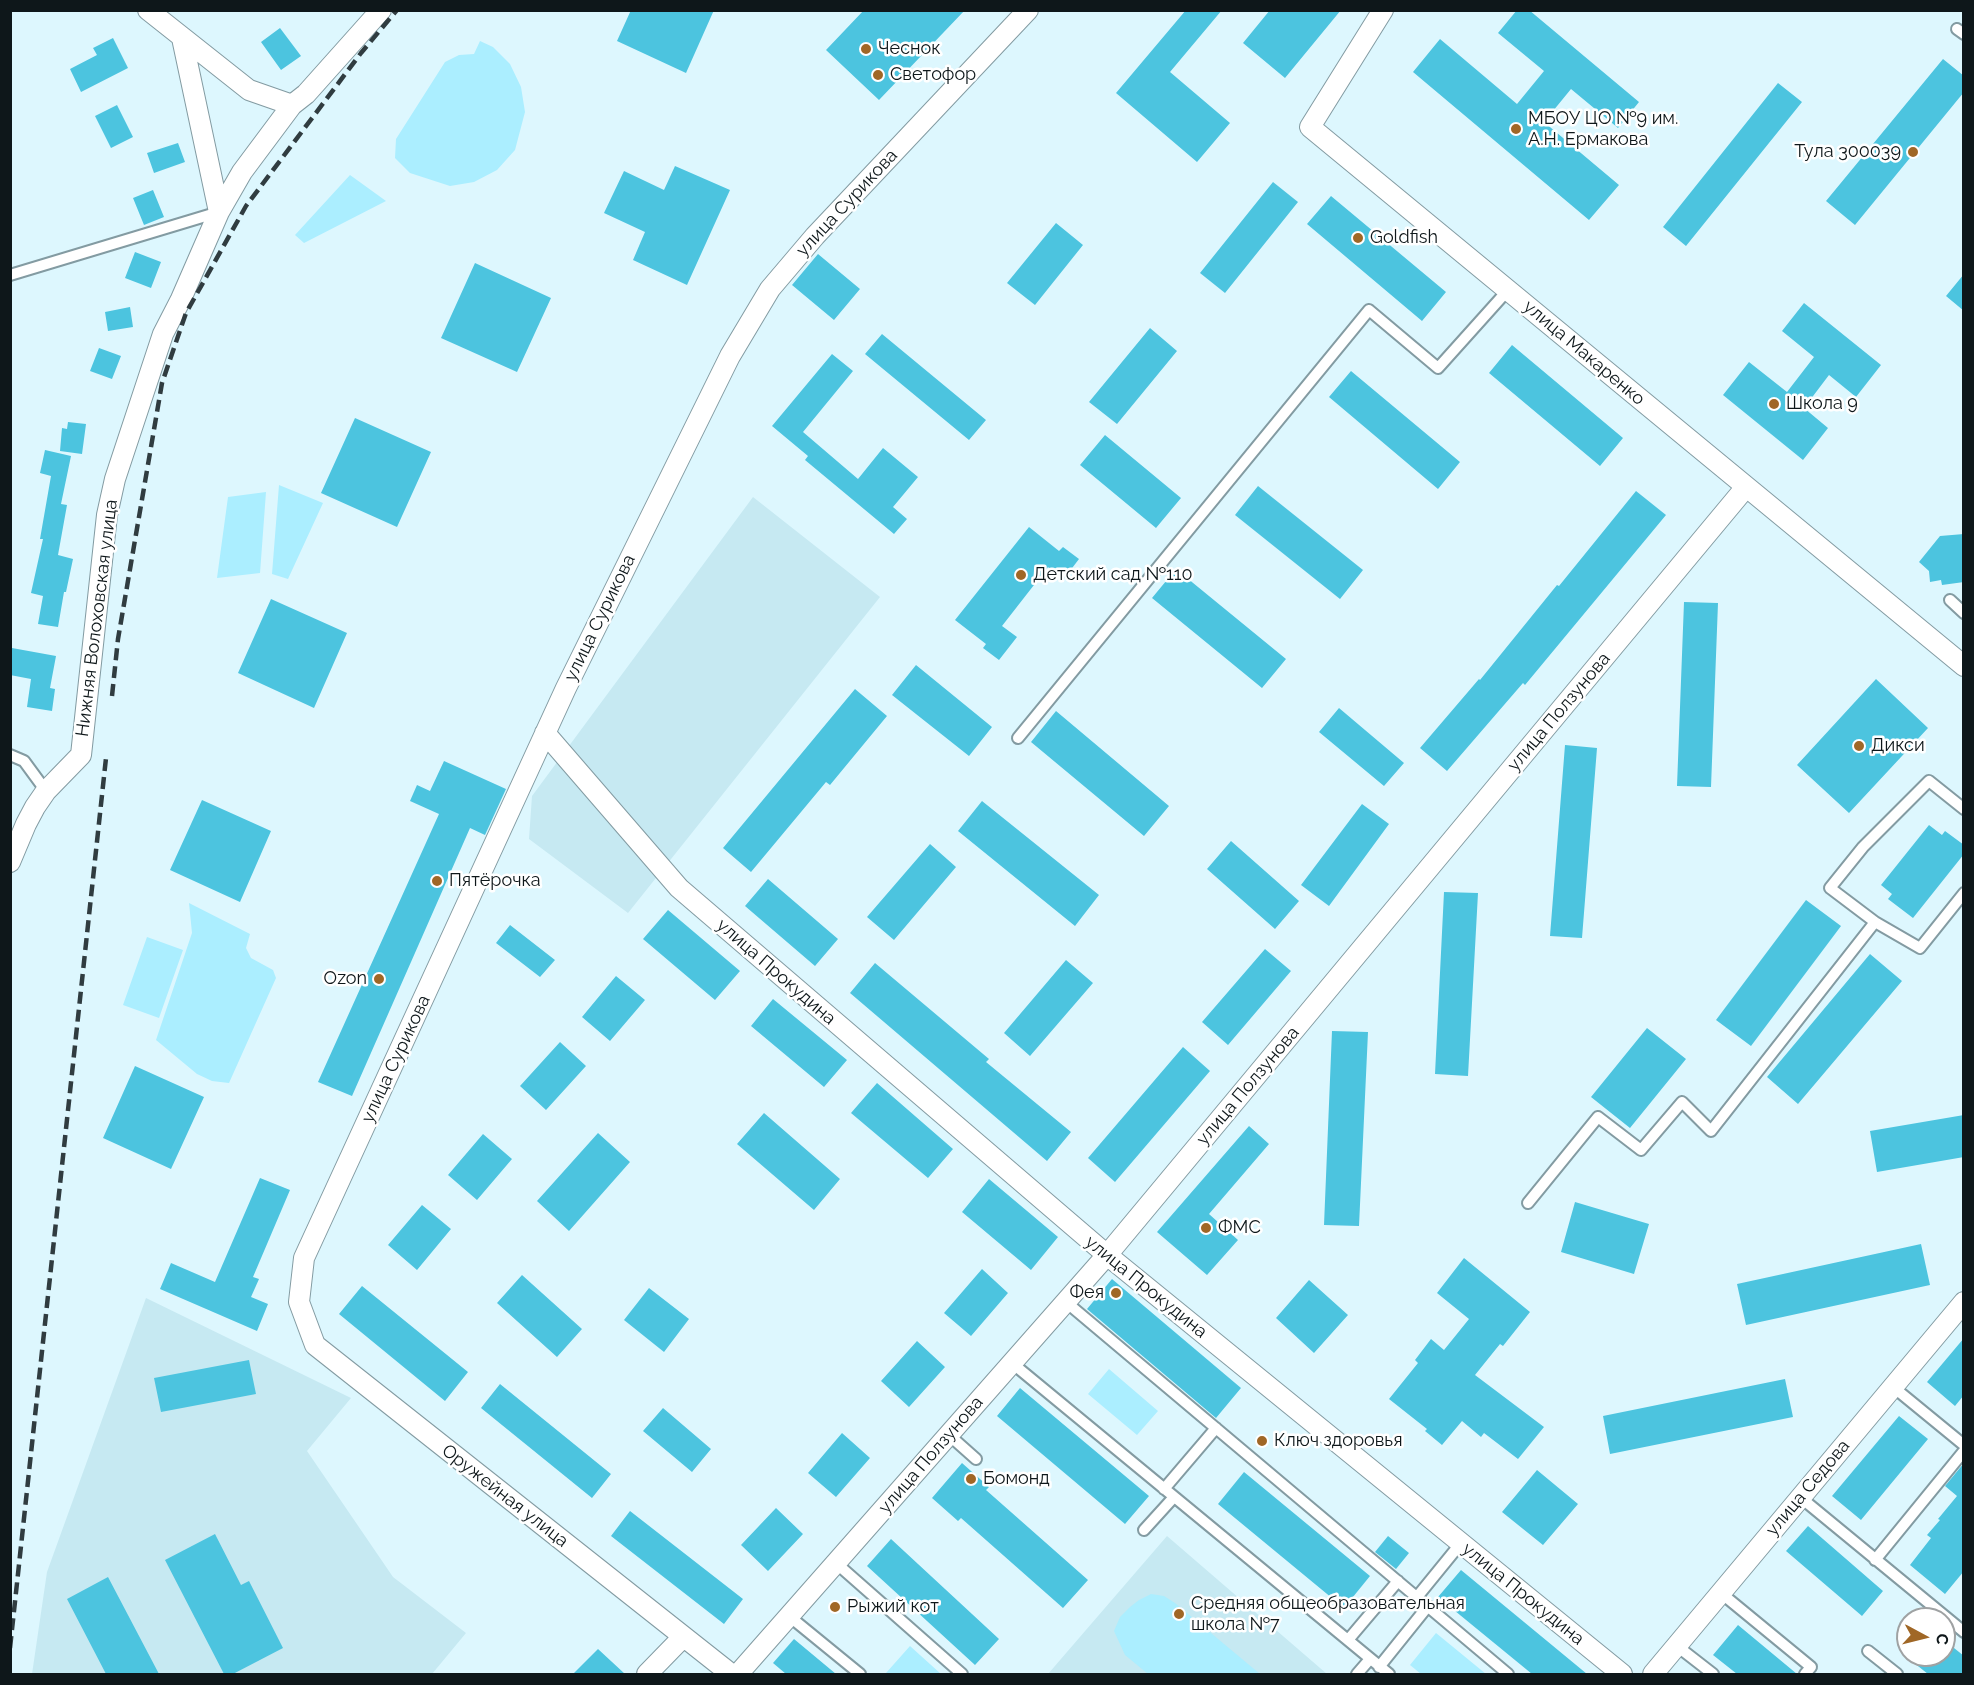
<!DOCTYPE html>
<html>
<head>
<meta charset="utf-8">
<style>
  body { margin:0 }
  #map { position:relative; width:1974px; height:1685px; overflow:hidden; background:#ddf7fe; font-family:Raleway,sans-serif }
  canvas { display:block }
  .frame { position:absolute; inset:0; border:12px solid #0e171a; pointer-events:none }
  .north { position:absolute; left:1896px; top:1607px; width:60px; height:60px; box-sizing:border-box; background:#fff; border:2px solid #9fa2a3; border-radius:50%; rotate:97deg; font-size:16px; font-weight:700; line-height:24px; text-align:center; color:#0e171a }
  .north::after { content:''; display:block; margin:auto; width:21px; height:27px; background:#a06726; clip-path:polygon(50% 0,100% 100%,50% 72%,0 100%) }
</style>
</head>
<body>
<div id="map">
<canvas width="1974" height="1685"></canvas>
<div class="frame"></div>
<div class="north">С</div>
</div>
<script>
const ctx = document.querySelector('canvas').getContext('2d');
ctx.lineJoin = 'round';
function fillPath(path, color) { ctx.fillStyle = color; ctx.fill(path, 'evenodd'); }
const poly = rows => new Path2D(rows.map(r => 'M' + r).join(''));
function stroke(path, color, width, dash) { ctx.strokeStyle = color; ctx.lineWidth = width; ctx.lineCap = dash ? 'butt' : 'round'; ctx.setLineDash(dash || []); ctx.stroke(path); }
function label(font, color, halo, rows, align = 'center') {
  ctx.font = font + ' Raleway,sans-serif'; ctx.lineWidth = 5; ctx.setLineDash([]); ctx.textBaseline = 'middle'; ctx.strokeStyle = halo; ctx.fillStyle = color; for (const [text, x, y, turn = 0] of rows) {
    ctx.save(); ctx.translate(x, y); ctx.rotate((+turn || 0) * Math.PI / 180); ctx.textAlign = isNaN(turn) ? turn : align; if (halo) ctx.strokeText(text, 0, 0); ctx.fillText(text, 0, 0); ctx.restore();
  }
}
fillPath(poly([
  [753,497,880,597,628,913,529,839,532,796],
  [146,1298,351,1398,307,1451,393,1577,466,1633,432,1674,32,1674,47,1572],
  [1167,1536,1327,1674,1048,1674]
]), '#c6e9f2');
fillPath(poly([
  [480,41,493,47,510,64,521,87,525,112,515,150,497,170,474,182,450,186,410,173,395,158,396,139,445,62,459,55,474,54],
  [350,175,386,201,304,243,295,235],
  [279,485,323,503,288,579,272,574],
  [266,492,260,573,217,578,228,497],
  [189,903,250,934,246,948,251,958,273,970,276,978,229,1083,212,1081,197,1074,156,1040,192,933],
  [147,937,183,950,159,1018,123,1005],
  [1109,1369,1158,1411,1137,1435,1088,1394],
  [1151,1594,1164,1596,1175,1603,1260,1674,1148,1674,1125,1655,1114,1631,1120,1617,1130,1607,1139,1600],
  [1436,1633,1486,1674,1421,1674,1410,1665],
  [910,1646,941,1674,887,1674,886,1673]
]), '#abeeff');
fillPath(poly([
  [631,10,714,10,686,73,617,41],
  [864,10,965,10,879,100,826,50],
  [1186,10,1222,10,1170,72,1230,123,1197,162,1116,93],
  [1270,10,1341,10,1285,78,1243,43],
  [1517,10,1529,10,1639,102,1618,128,1571,89,1544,122,1619,185,1589,220,1413,72,1440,39,1517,104,1544,71,1498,33],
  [280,28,301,56,281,70,261,42],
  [113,38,128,68,81,92,70,69,97,55,93,48],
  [1943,59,1964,76,1964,92,1855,225,1826,201],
  [1778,83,1802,102,1686,246,1663,227],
  [117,105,133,137,111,148,95,116],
  [178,143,185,162,154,173,147,153],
  [675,166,730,190,687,285,633,260,645,232,604,213,624,171,664,190],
  [1273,182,1298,202,1225,293,1200,273],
  [153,190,164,217,144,225,133,198],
  [1331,196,1446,292,1422,321,1307,224],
  [1056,223,1083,245,1035,305,1007,283],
  [135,252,161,262,151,288,125,278],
  [818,254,860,289,834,320,792,285],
  [475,263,551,298,517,372,441,338],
  [1964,274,1964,311,1946,296],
  [1804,303,1881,365,1856,397,1829,375,1804,408,1828,428,1803,460,1723,395,1749,362,1787,392,1814,357,1782,331],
  [130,307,133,327,108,331,105,312],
  [1150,328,1177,351,1117,424,1089,402],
  [882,334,986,420,969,440,865,354],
  [1512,345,1623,438,1600,466,1489,373],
  [99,348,121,356,112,379,90,371],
  [832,354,853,371,803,432,858,479,883,448,918,477,893,507,907,519,894,534,805,460,808,456,772,426],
  [1351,371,1460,462,1438,489,1329,397],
  [355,418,431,452,397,527,321,493],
  [68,422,86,424,82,454,60,451,62,428,67,429],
  [1105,435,1181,498,1156,528,1080,465],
  [45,450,71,456,61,504,67,505,58,555,73,559,66,592,64,592,58,627,38,624,43,596,31,593,43,539,40,539,51,476,40,473],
  [1258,486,1363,570,1340,599,1235,515],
  [1636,491,1666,515,1525,685,1523,683,1447,771,1420,748,1479,679,1480,680,1557,585,1559,586],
  [1029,527,1059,551,1063,547,1079,559,1063,580,1048,567,1002,626,1017,637,999,660,983,648,986,644,955,620],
  [1964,534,1964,582,1942,585,1941,580,1930,582,1929,571,1919,562,1940,536],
  [1176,569,1286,659,1262,688,1152,598],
  [271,599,347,633,314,708,238,673],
  [1684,602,1718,603,1711,787,1677,786],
  [12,648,56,656,50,688,55,689,52,711,27,707,31,679,10,675],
  [916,665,992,727,969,756,892,695],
  [1876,679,1928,728,1849,813,1797,765],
  [855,689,887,716,830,785,826,782,751,872,723,848],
  [1339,708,1404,763,1384,786,1319,732],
  [1056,711,1169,806,1144,836,1031,742],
  [1565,745,1597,748,1582,938,1550,936],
  [444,761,506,789,485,835,470,828,352,1096,318,1082,439,814,410,801,417,785,430,791],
  [202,800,271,831,240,902,170,870],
  [982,801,1099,895,1075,926,958,831],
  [1362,804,1389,824,1329,906,1301,885],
  [1929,825,1942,835,1945,831,1964,845,1964,854,1913,918,1888,899,1892,894,1881,885],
  [1231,841,1299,901,1275,929,1207,869],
  [930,844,956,867,894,940,867,917],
  [768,879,838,939,815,966,745,906],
  [1444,892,1478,893,1468,1076,1435,1074],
  [1806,900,1841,926,1751,1046,1716,1020],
  [668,910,740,971,715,1000,643,939],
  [510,925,555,960,540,977,496,943],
  [1265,949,1291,971,1228,1045,1202,1022],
  [1870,954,1902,981,1798,1104,1767,1077],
  [1066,960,1093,983,1030,1056,1004,1033],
  [875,963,989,1059,986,1062,1071,1132,1047,1161,850,993],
  [616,976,645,1000,610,1041,582,1017],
  [773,999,847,1060,824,1087,751,1026],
  [1647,1028,1686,1059,1630,1128,1591,1097],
  [1332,1031,1368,1032,1359,1226,1324,1225],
  [560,1042,586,1066,546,1110,520,1086],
  [1183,1047,1210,1071,1115,1182,1088,1158],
  [135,1066,204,1097,171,1169,103,1138],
  [877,1083,953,1149,928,1178,851,1113],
  [764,1113,840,1179,814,1210,737,1144],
  [1964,1115,1964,1157,1877,1172,1870,1131],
  [1249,1126,1269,1144,1209,1214,1238,1240,1207,1275,1157,1232],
  [598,1133,630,1162,569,1231,537,1201],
  [483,1134,512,1159,477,1200,448,1175],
  [260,1178,290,1190,253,1277,259,1279,251,1297,268,1304,257,1331,160,1289,171,1263,215,1282],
  [989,1179,1058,1237,1031,1270,962,1212],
  [1575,1202,1649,1224,1634,1274,1561,1252],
  [422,1205,451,1229,417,1270,388,1245],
  [1921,1244,1930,1285,1746,1325,1737,1284],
  [1464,1258,1530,1312,1503,1346,1500,1344,1475,1375,1544,1427,1518,1459,1484,1433,1481,1437,1462,1421,1442,1445,1425,1431,1427,1429,1389,1399,1418,1363,1415,1360,1431,1339,1444,1350,1469,1319,1437,1293],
  [982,1269,1008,1293,971,1336,944,1313],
  [522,1275,582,1329,557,1357,497,1303],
  [1112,1279,1241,1388,1216,1418,1087,1309],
  [1309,1280,1348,1315,1314,1353,1276,1318],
  [362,1286,468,1372,445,1401,339,1314],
  [649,1288,689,1319,664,1352,624,1320],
  [1964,1338,1964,1395,1955,1406,1927,1382],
  [917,1341,945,1367,909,1407,881,1381],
  [249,1360,256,1394,161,1412,154,1378],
  [1785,1379,1793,1417,1610,1454,1603,1416],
  [500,1384,611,1474,592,1498,481,1408],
  [1020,1388,1149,1496,1125,1524,997,1416],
  [663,1408,711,1449,692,1472,643,1431],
  [1899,1416,1928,1439,1861,1520,1832,1496],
  [842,1433,870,1458,836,1497,808,1473],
  [962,1463,989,1487,986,1490,1088,1580,1063,1608,961,1518,958,1521,932,1498],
  [1964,1463,1964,1571,1945,1594,1910,1565,1931,1538,1927,1535,1940,1520,1938,1519,1957,1496,1945,1486],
  [1537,1470,1578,1504,1543,1545,1502,1512],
  [1244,1472,1370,1576,1344,1608,1218,1504],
  [776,1508,803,1534,768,1571,741,1545],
  [630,1511,743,1599,724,1624,611,1536],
  [1808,1526,1883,1591,1862,1616,1786,1551],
  [215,1534,241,1585,249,1581,283,1648,233,1674,224,1674,165,1560],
  [1388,1536,1409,1553,1396,1569,1375,1552],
  [891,1539,999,1639,975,1665,867,1566],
  [1461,1570,1587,1674,1532,1674,1438,1597],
  [108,1577,159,1674,106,1674,67,1599],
  [1738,1625,1797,1674,1737,1674,1713,1655],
  [794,1639,836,1674,786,1674,773,1663],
  [1944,1640,1964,1656,1964,1674,1928,1674,1904,1655,1944,1655],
  [598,1649,625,1674,573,1674]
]), '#4cc4df');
const lane = poly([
  [1957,29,1964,34],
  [10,275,219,212],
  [1950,600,1964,613],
  [1018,738,1369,310,1438,368,1508,290],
  [10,755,24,761,46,791],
  [1964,809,1929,781,1863,847,1830,888,1875,922,1920,948,1964,893],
  [1528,1203,1598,1117,1641,1150,1682,1102,1711,1131,1875,922],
  [1066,1302,1508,1674],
  [1012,1363,1389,1674],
  [1892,1386,1964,1445],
  [949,1435,976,1459],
  [1164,1489,1216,1428],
  [1800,1497,1964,1632],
  [1144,1530,1174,1497],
  [1875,1560,1964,1451],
  [836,1563,962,1674],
  [1721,1593,1811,1667,1805,1674],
  [1417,1597,1461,1543],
  [789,1616,860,1674],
  [1348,1640,1398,1581],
  [1677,1646,1713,1674],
  [1868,1651,1897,1674],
  [1379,1667,1428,1606],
  [1357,1674,1370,1659]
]);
const street = poly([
  [148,10,249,90,292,105],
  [1383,10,1310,127,1964,666],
  [182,38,219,212],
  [545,733,679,888,1107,1255,1622,1674],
  [10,862,26,824,35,807,46,791,81,755,107,515,115,479,163,334,181,299,219,212,242,172,292,105,306,94,381,10],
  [647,1674,683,1637],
  [731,1674,315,1345,299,1302,304,1258,566,688,730,356,770,289,815,236,1028,10],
  [738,1674,1107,1255,1746,487],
  [1653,1674,1964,1302]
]);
stroke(lane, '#839ba2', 14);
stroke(street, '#839ba2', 22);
stroke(lane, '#fff', 10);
stroke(street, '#fff', 20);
stroke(poly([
  [112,696,118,639,162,383,186,313,246,206,361,53,397,10],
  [10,1648,106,758]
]), '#303c40', 4.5, [12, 6]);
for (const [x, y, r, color] of [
  [866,49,6,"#a06726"],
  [878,75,6,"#a06726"],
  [1516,129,6,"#a06726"],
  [1913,152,6,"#a06726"],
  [1358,238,6,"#a06726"],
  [1774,404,6,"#a06726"],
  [1021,575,6,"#a06726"],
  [1859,746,6,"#a06726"],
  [437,881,6,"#a06726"],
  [379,979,6,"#a06726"],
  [1206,1228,6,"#a06726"],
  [1116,1293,6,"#a06726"],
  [1262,1441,6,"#a06726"],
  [971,1479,6,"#a06726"],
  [835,1607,6,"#a06726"],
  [1179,1614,6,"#a06726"]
]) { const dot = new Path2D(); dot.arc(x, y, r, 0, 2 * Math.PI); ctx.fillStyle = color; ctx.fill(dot); stroke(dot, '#fff', 2); }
label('18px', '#0e171a', '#fff', [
  ["Чеснок",878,49],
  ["Светофор",890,75],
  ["МБОУ ЦО №9 им.",1528,119],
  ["А.Н. Ермакова",1528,140],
  ["Тула 300039",1901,152,"right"],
  ["Goldfish",1370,238],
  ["Школа 9",1786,404],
  ["Детский сад №110",1033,575],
  ["Дикси",1871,746],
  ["Пятёрочка",449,881],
  ["Ozon",367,979,"right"],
  ["ФМС",1218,1228],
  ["Фея",1104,1293,"right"],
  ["Ключ здоровья",1274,1441],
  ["Бомонд",983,1479],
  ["Средняя общеобразовательная",1191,1604],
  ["школа №7",1191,1625],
  ["Рыжий кот",847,1607]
], 'left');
label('18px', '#0e171a', '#fff', [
  ["улица Сурикова",847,203,-47],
  ["улица Макаренко",1584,353,40],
  ["Нижняя Волоховская улица",97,618,-83],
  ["улица Сурикова",600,618,-64],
  ["улица Ползунова",1559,712,-50],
  ["улица Прокудина",776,972,41],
  ["улица Сурикова",396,1059,-65],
  ["улица Ползунова",1248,1086,-50],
  ["улица Прокудина",1146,1287,39],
  ["улица Ползунова",931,1455,-49],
  ["улица Седова",1808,1488,-50],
  ["Оружейная улица",505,1496,38],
  ["улица Прокудина",1523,1594,39]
]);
</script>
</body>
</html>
